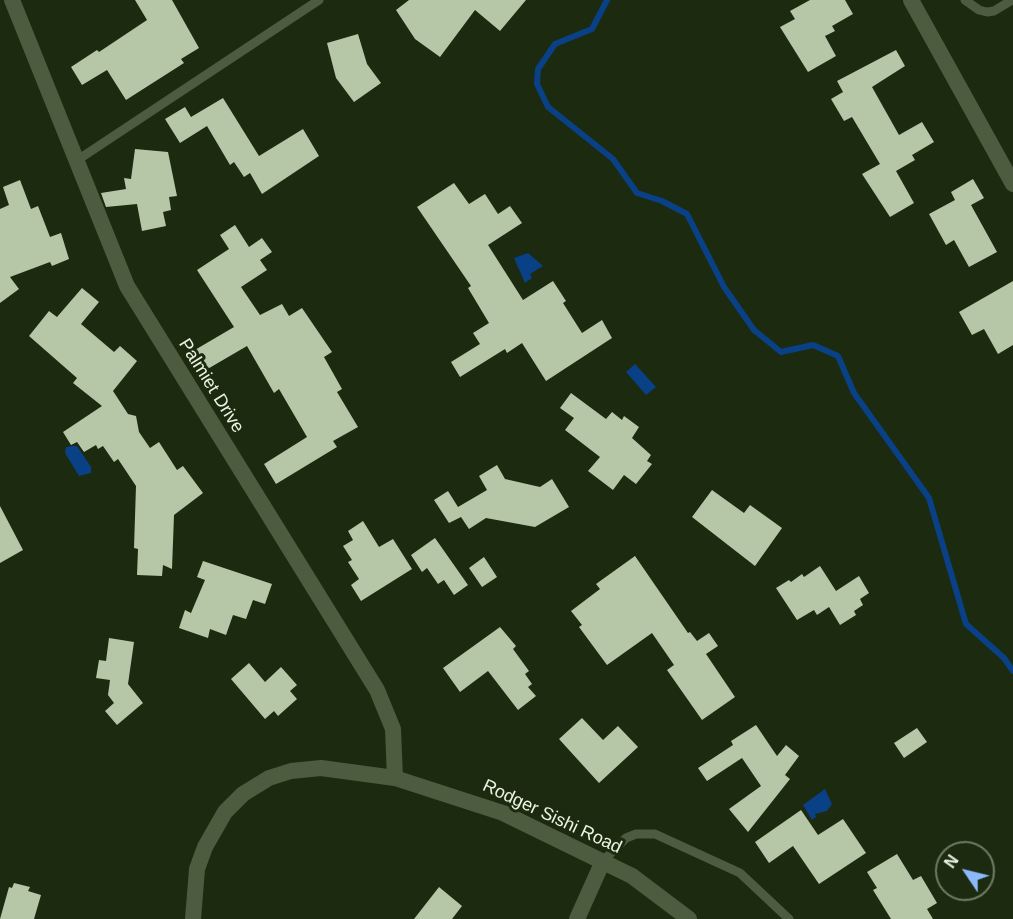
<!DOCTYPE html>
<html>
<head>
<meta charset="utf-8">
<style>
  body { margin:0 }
  #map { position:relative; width:1013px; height:919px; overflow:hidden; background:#1c2a0f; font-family:Arial,sans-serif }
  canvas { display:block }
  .north { position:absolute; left:935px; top:841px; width:60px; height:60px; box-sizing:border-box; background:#1c2a0f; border:2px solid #6f7b64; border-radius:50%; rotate:305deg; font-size:16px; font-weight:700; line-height:24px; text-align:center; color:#ebf4e3 }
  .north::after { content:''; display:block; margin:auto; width:21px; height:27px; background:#8bb9fc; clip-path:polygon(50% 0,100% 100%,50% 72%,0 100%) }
</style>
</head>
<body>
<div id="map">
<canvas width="1013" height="919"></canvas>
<div class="north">N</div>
</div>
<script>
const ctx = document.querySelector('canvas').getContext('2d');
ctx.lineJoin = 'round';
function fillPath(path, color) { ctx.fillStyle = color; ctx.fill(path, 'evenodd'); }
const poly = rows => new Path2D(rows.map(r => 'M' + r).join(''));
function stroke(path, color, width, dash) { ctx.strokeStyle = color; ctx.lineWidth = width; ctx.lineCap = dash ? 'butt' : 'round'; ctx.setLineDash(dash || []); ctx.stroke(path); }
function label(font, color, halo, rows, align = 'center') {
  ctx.font = font + ' Arial,sans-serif'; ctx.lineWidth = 6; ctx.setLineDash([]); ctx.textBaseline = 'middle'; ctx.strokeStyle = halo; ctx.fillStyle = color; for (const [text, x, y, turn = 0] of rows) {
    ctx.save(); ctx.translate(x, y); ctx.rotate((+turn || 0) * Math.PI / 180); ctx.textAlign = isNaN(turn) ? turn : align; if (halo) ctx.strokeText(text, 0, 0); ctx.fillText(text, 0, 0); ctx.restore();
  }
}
fillPath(poly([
  [528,253,543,266,530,274,532,278,525,283,514,258],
  [635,364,656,387,646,395,626,372],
  [72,446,77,446,91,467,91,473,79,476,65,453,66,447],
  [825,789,832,804,827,811,815,814,816,817,812,820,803,805]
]), '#094086');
stroke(poly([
  [607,0,592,29,555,44,538,69,537,84,548,107,613,159,637,193,662,201,687,214,724,287,754,330,781,352,813,345,838,356,854,393,929,498,966,624,1004,658,1013,671]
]), '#094086', 6);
fillPath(poly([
  [135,0,172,0,199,48,181,59,184,63,126,100,107,70,82,85,71,67,97,50,99,52,147,20],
  [409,0,526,0,500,31,475,10,440,57,415,39,396,10],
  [810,0,845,0,853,14,832,26,835,31,825,36,836,56,808,72,780,27,795,19,790,11],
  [358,34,367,64,381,83,354,102,336,78,327,43],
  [896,50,905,66,872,87,899,135,922,122,934,142,912,155,915,160,896,171,914,203,890,217,862,174,880,164,852,117,844,121,831,99,843,92,837,81],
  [223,98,259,156,303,129,319,156,262,194,250,173,244,177,234,162,230,165,207,126,180,143,165,119,185,107,191,117],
  [135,149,168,152,177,196,169,197,171,210,163,212,166,226,142,231,137,204,106,207,101,193,126,189,124,178,131,179],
  [973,179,984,198,971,205,997,252,969,267,954,240,946,245,929,214,955,200,951,192],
  [20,180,31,209,38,206,50,237,61,233,69,259,52,266,50,262,10,277,19,289,0,303,0,209,9,205,3,187],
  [454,183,469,204,485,194,498,214,510,206,522,223,488,245,523,300,553,281,566,301,563,303,582,333,602,320,612,338,546,381,522,343,507,353,505,349,460,377,451,362,480,344,473,333,489,323,468,288,471,286,417,207],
  [235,225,249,247,262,238,272,252,260,260,267,270,241,287,260,315,282,304,289,316,302,308,332,352,324,357,342,389,337,392,358,427,333,441,337,447,276,484,264,464,307,437,279,389,274,393,247,346,199,374,188,354,234,327,197,270,229,249,220,235],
  [1013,281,1013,345,998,354,984,329,972,335,959,312],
  [82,288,99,302,81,324,114,352,120,346,137,361,113,391,128,414,136,416,139,432,150,448,159,442,177,470,183,466,203,493,174,515,172,569,163,565,162,576,137,575,138,549,134,548,136,486,118,459,114,462,103,446,98,449,96,445,84,452,77,442,71,445,63,432,102,406,73,383,77,378,29,336,49,311,57,317],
  [571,393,606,419,612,412,622,420,624,416,639,427,632,438,651,455,647,461,652,464,636,484,624,475,613,490,588,471,600,457,565,430,574,418,560,408],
  [497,465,505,479,540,487,552,479,569,507,535,527,486,518,469,529,461,517,449,523,434,500,448,491,458,507,487,490,479,476],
  [712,490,744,513,750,505,782,528,755,566,692,517],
  [0,506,23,550,0,563],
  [363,521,379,547,393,539,412,569,361,601,351,585,359,579,348,562,352,560,343,546,353,540,348,531],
  [435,538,468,585,454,595,444,580,438,584,427,568,422,572,411,555],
  [635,556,688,633,690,632,697,641,709,633,718,646,706,654,735,697,702,720,667,670,674,665,652,633,607,665,579,627,582,625,571,611,600,589,596,584],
  [484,557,497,577,482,587,469,568],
  [203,561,272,584,265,604,253,600,246,619,233,615,226,635,210,629,208,638,179,628,185,610,191,613,205,580,197,577],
  [820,566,836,591,859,576,869,593,860,599,863,605,854,611,856,615,840,625,829,607,817,615,814,610,797,620,776,588,789,580,791,582,802,574,804,577],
  [500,627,516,646,513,649,529,671,525,674,532,684,528,687,536,696,518,710,488,671,460,692,443,668],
  [109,638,134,642,128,684,143,703,117,725,105,711,114,703,108,695,110,680,96,678,99,660,106,661],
  [249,663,265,682,281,667,297,685,290,691,297,699,278,716,274,711,265,719,231,679],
  [582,718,603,740,618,726,638,747,599,783,559,739],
  [756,725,777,756,786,745,799,756,785,775,790,779,748,832,729,809,761,786,742,758,707,781,698,768,733,745,731,741],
  [917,728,927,742,904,758,894,743],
  [801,810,818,835,843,819,866,853,819,884,793,846,769,863,755,842],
  [897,854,913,880,921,876,937,903,927,909,933,919,891,919,873,890,877,888,867,872],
  [14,883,30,887,28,891,41,895,34,919,0,919,9,887,12,888],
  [439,887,462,906,452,919,414,919]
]), '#b6c7a7');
stroke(poly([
  [965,0,979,10,987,12,994,11,1012,0],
  [76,161,319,0],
  [603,861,626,838,636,834,655,834,740,873,789,919]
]), '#4d5c3f', 9);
stroke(poly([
  [12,0,127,286,377,690,393,729,395,778],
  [911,0,1013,184],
  [577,919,603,861]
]), '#4d5c3f', 16);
stroke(poly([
  [193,919,197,869,205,847,225,812,243,794,269,778,291,771,321,768,395,778,503,813,632,876,689,919]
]), '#4d5c3f', 16);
label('18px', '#ebf4e3', '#1c2a0f', [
  ["Palmiet Drive",211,386,58],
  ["Rodger Sishi Road",552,817,25]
]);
</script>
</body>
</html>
